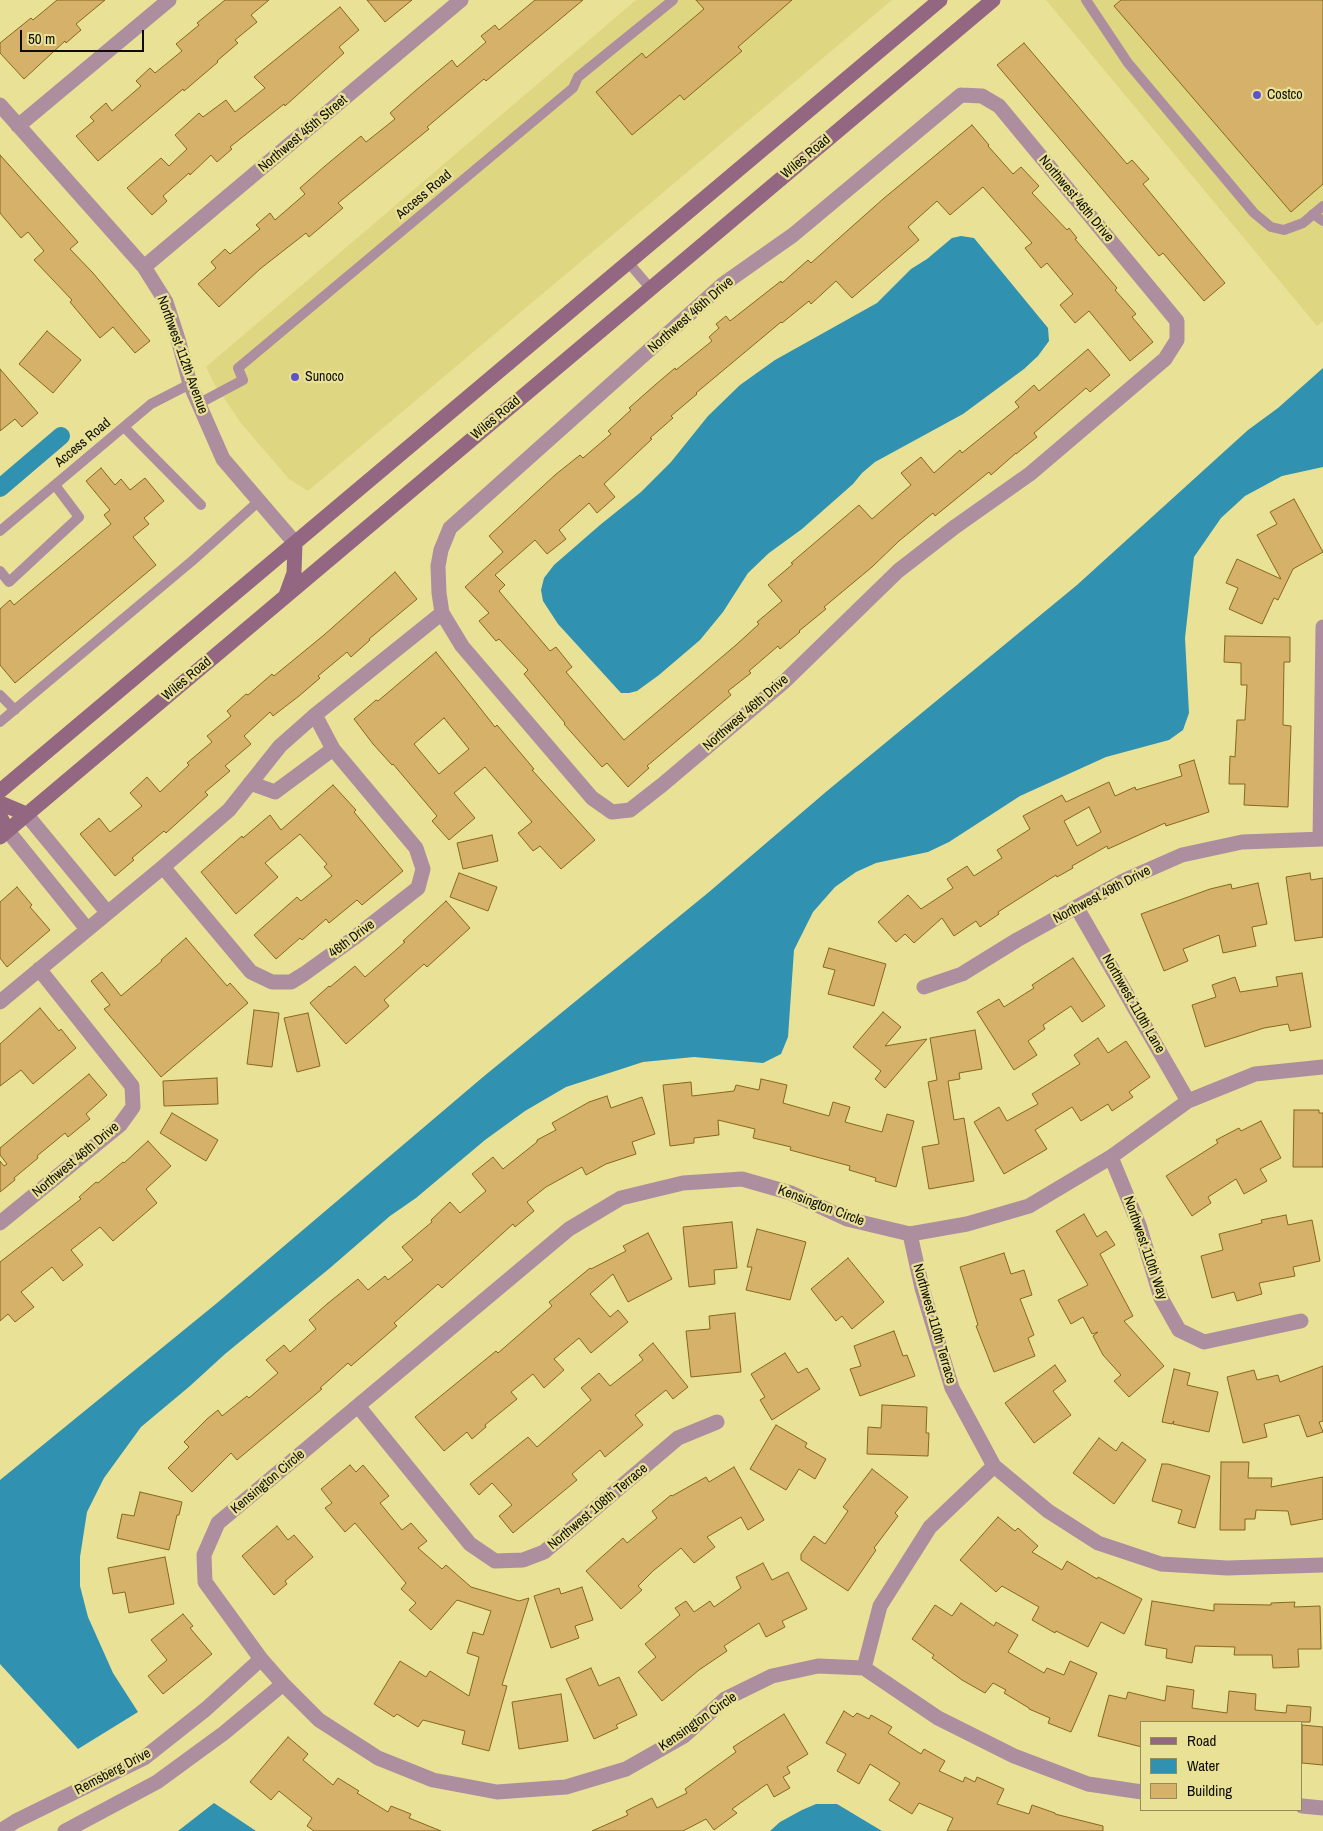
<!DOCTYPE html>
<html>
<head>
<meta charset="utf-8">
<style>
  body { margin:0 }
  #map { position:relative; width:1323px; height:1831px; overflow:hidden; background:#e9e296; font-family:"Archivo Narrow",sans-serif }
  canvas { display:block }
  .legend { position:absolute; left:1140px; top:1721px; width:162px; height:90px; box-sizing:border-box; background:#e9e296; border:1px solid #918c5a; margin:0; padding:6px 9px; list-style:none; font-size:15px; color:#0e0c00 }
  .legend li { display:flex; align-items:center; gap:10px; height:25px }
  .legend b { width:25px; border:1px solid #918c5a }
  .scale { position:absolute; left:20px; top:30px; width:124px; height:22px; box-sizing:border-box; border:2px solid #0e0c00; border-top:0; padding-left:6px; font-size:15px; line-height:18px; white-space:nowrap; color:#0e0c00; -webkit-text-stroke:4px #e9e296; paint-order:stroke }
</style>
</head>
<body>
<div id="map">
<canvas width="1323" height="1831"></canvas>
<ul class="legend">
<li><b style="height:6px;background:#936781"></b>Road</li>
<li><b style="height:14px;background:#3091b0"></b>Water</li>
<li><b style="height:14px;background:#d5b16a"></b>Building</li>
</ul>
<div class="scale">50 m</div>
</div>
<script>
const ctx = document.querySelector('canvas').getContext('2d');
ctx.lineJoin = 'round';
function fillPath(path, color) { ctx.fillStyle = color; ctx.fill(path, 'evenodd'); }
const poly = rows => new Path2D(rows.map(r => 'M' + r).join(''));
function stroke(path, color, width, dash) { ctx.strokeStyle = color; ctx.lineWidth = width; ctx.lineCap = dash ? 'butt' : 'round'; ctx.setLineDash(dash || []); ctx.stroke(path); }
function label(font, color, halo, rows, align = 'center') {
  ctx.font = font + ' "Archivo Narrow",sans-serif'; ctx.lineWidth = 4.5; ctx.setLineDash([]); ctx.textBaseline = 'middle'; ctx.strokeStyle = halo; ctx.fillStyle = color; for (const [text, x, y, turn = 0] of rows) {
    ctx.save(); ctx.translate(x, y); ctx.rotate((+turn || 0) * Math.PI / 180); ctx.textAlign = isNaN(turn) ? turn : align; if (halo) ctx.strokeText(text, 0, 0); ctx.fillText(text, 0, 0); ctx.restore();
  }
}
fillPath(poly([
  [636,0,892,0,308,491,289,479,241,423,215,385,206,367],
  [1046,0,1323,0,1323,321,1317,326]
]), '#ded681');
fillPath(poly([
  [961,236,974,238,1048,328,1049,341,1038,356,1024,369,963,414,875,462,862,473,853,484,802,529,769,553,748,573,723,612,700,640,659,675,637,691,629,693,621,693,558,624,543,601,541,590,544,578,554,565,600,525,641,492,671,462,708,416,740,385,775,360,877,303,911,269,927,259,952,238],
  [1323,368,1323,467,1282,476,1245,496,1221,518,1194,557,1185,638,1189,713,1183,730,1169,740,1106,757,1020,796,949,842,928,852,876,863,856,872,835,887,813,912,794,950,788,1037,781,1054,763,1063,694,1057,643,1062,566,1087,525,1111,485,1140,416,1198,390,1216,330,1268,225,1354,190,1386,141,1427,104,1478,87,1512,80,1557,80,1586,88,1617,113,1673,138,1712,78,1749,0,1664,0,1480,217,1303,483,1077,709,892,827,791,1077,585,1248,430,1278,408],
  [214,1803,256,1831,178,1831],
  [816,1804,837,1804,882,1831,770,1831,780,1822,802,1810]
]), '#3091b0');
stroke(poly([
  [0,488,61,436]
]), '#3091b0', 18);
const building = poly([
  [57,0,105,0,76,24,81,30,66,43,65,41,24,79,0,53,0,43,31,18,33,20,57,0],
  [225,0,269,0,251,15,257,22,235,40,238,43,217,61,218,62,184,91,183,89,98,161,76,136,94,121,90,117,106,103,112,111,141,86,136,81,150,68,155,73,182,51,176,44,199,25,197,23,225,0],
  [367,0,412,0,385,22,367,0],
  [535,0,583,0,486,81,484,79,427,127,429,129,338,203,343,208,309,237,306,233,260,269,219,307,198,284,216,268,211,262,225,249,230,254,260,229,256,225,270,213,275,220,305,194,300,188,325,166,361,136,366,142,395,119,390,113,415,91,452,60,457,67,486,42,481,36,495,25,499,30,535,0],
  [696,0,792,0,738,47,742,51,684,100,680,95,632,135,596,92,642,53,646,58,704,9,696,0],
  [1121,0,1323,0,1323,184,1291,212,1114,6,1121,0],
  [340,7,359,30,339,47,344,53,285,106,284,104,230,147,232,149,217,162,211,155,190,175,189,173,163,196,167,201,152,215,127,188,161,158,169,166,187,149,175,135,199,113,203,117,226,100,235,112,265,88,254,77,340,7],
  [1024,43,1127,164,1132,160,1149,179,1143,184,1225,283,1204,301,1163,253,1159,256,997,65,1024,43],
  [972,125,989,145,988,146,1013,174,1021,167,1039,186,1032,193,1067,230,1069,228,1077,238,1075,239,1117,288,1115,290,1136,314,1132,317,1153,342,1130,361,1089,311,1075,323,1060,305,1073,294,1047,263,1041,268,1025,248,1032,243,983,187,950,215,937,201,908,227,919,240,852,298,836,281,811,304,809,301,782,323,781,322,696,393,697,394,671,416,673,418,650,438,652,439,604,484,615,497,597,513,589,503,559,530,566,539,547,554,535,540,495,575,505,585,499,591,550,651,556,647,572,667,566,672,624,740,736,645,759,624,757,622,782,601,768,585,793,564,791,563,859,505,872,519,911,485,901,473,921,457,934,473,960,450,962,453,1019,407,1015,402,1034,385,1039,391,1088,349,1110,375,1090,392,1086,388,1034,433,1037,437,1016,454,1016,453,991,475,989,472,935,516,933,513,899,541,872,567,824,607,826,609,799,631,800,632,780,649,778,646,749,671,751,673,728,691,731,695,647,766,649,768,628,787,607,763,602,767,564,724,565,723,524,674,528,670,499,639,496,641,479,621,489,613,465,587,503,552,489,536,555,475,580,455,583,458,611,434,608,431,631,410,629,408,655,385,675,368,676,370,712,341,709,337,719,328,716,324,726,316,730,321,781,281,782,283,808,260,811,263,883,199,972,125],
  [0,155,78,242,70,249,93,273,150,341,135,353,113,327,100,338,70,302,72,300,34,260,44,251,28,232,21,238,0,213,0,155],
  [47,331,81,360,53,393,19,364,47,331],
  [0,369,38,413,22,427,15,419,0,431,0,369],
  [101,468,115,485,121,479,130,490,145,478,164,501,144,518,149,524,133,537,156,565,15,683,0,665,0,609,10,600,14,605,111,524,104,515,110,510,86,481,101,468],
  [1294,499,1323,552,1293,569,1278,600,1274,598,1262,624,1229,609,1238,588,1226,583,1237,559,1281,579,1257,535,1277,524,1270,512,1294,499],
  [395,572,417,599,369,639,370,640,351,657,347,652,318,676,320,678,299,696,273,716,270,712,244,736,251,744,225,766,230,771,205,792,208,795,166,833,164,831,132,858,134,860,115,876,80,834,99,818,110,832,142,806,130,793,147,777,160,792,189,765,187,763,212,742,207,736,231,716,227,711,246,694,248,695,272,674,274,676,324,635,395,572],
  [1225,636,1290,637,1290,662,1284,662,1283,725,1291,726,1288,807,1244,805,1245,784,1229,784,1230,756,1235,757,1237,720,1245,720,1247,685,1241,685,1241,663,1224,662,1225,636],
  [436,652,495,727,497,725,534,769,532,770,595,840,561,869,540,846,533,851,518,833,532,822,485,767,454,793,475,818,449,840,432,821,437,816,393,764,392,765,373,744,354,719,376,700,378,701,436,652],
  [444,718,469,749,439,774,414,744,444,718],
  [1194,760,1209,812,1166,826,1165,823,1108,849,1107,846,1072,866,1073,868,1057,877,1056,875,998,912,999,914,980,927,976,921,954,936,942,918,914,943,905,934,896,942,878,922,908,895,921,909,953,888,947,879,967,866,974,876,1002,858,997,850,1030,829,1023,816,1062,795,1066,802,1109,782,1115,796,1135,787,1136,790,1182,776,1179,765,1194,760],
  [1089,807,1101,832,1077,846,1064,821,1089,807],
  [333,785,356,810,354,812,403,871,362,905,357,900,329,923,326,919,302,940,300,938,276,959,254,935,297,897,301,901,332,876,324,867,327,864,300,834,265,863,278,877,236,914,201,872,242,836,243,838,270,815,281,830,333,785],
  [492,835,498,861,463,869,457,843,492,835],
  [459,873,497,887,488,911,450,897,459,873],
  [1310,873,1311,880,1323,878,1323,937,1295,941,1286,877,1310,873],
  [1258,883,1267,924,1252,927,1256,946,1223,953,1219,935,1183,949,1188,961,1164,971,1141,914,1210,889,1231,884,1232,889,1258,883],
  [17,887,32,905,30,907,50,930,7,967,0,958,0,902,17,887],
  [446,901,470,928,427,967,424,964,384,1000,389,1006,346,1044,310,1003,329,986,330,987,355,966,365,977,405,942,403,941,446,901],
  [186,938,227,986,230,983,248,1003,161,1077,104,1009,110,1005,91,981,102,972,121,996,162,961,161,960,186,938],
  [829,948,886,964,874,1006,828,994,835,970,823,967,829,948],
  [1073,958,1105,1006,1082,1022,1071,1006,1043,1025,1045,1029,1028,1041,1037,1055,1014,1070,977,1012,999,999,1004,1007,1034,988,1032,985,1073,958],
  [1302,973,1311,1027,1290,1031,1288,1024,1264,1028,1205,1047,1192,1005,1216,997,1212,985,1235,977,1240,992,1278,986,1276,977,1302,973],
  [40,1008,59,1031,61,1029,76,1048,33,1084,21,1070,0,1086,0,1044,40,1008],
  [254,1010,279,1013,272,1067,247,1064,254,1010],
  [883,1012,901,1027,885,1046,927,1039,885,1088,875,1079,881,1071,853,1047,883,1012],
  [308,1013,320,1066,297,1072,284,1018,308,1013],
  [975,1030,982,1069,959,1073,960,1079,948,1081,954,1120,964,1118,974,1181,929,1189,922,1147,939,1144,928,1082,937,1080,930,1038,975,1030],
  [1098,1038,1108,1053,1126,1041,1150,1077,1129,1092,1133,1097,1112,1111,1108,1104,1081,1121,1072,1107,1035,1130,1047,1149,1004,1174,974,1122,999,1107,1007,1121,1038,1104,1032,1094,1080,1064,1074,1055,1098,1038],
  [89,1074,107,1095,86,1114,90,1119,68,1137,65,1133,37,1156,38,1158,14,1178,15,1180,0,1192,0,1161,4,1166,7,1164,0,1155,0,1148,89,1074],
  [217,1078,218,1104,164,1106,163,1081,217,1078],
  [761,1079,787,1085,783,1103,829,1116,833,1102,850,1107,845,1122,882,1132,887,1114,914,1121,896,1187,875,1181,876,1178,849,1170,850,1166,790,1150,791,1147,753,1138,755,1129,718,1120,719,1135,694,1138,694,1143,670,1146,663,1085,691,1082,692,1096,734,1091,736,1085,759,1090,761,1079],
  [607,1096,611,1108,642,1097,655,1134,632,1142,636,1154,606,1164,586,1175,582,1167,546,1187,527,1202,534,1211,515,1227,513,1224,442,1288,438,1284,394,1323,397,1326,351,1366,348,1363,320,1388,322,1389,237,1460,231,1453,192,1492,168,1468,189,1447,184,1442,207,1419,218,1410,222,1416,247,1396,249,1398,278,1373,266,1360,284,1345,290,1352,316,1329,309,1320,327,1304,358,1279,368,1290,385,1276,388,1280,413,1260,402,1247,432,1222,431,1220,450,1202,460,1213,486,1191,472,1174,493,1157,503,1169,537,1142,537,1140,556,1130,552,1123,589,1102,607,1096],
  [1294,1110,1319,1110,1319,1113,1323,1113,1323,1167,1293,1167,1294,1110],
  [172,1113,218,1140,206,1161,160,1133,172,1113],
  [1261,1121,1281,1158,1260,1169,1267,1181,1244,1194,1236,1179,1208,1197,1211,1203,1192,1216,1166,1176,1218,1143,1216,1140,1239,1128,1241,1131,1261,1121],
  [148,1141,171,1166,146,1189,157,1203,113,1241,100,1227,71,1250,83,1265,63,1281,52,1267,21,1292,34,1307,15,1322,8,1314,0,1321,0,1262,81,1199,79,1197,96,1182,98,1183,123,1162,124,1163,148,1141],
  [1084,1214,1097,1237,1106,1231,1115,1245,1100,1254,1133,1316,1124,1321,1164,1366,1129,1397,1114,1381,1121,1375,1103,1355,1093,1336,1098,1332,1092,1334,1083,1317,1071,1324,1058,1300,1088,1285,1056,1231,1084,1214],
  [1286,1215,1288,1225,1312,1220,1320,1261,1293,1267,1295,1276,1259,1283,1262,1294,1237,1301,1234,1292,1212,1298,1201,1256,1223,1250,1219,1234,1262,1223,1261,1220,1286,1215],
  [732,1222,737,1268,714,1270,715,1284,689,1287,683,1227,732,1222],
  [757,1229,806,1242,790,1300,746,1290,752,1267,747,1267,757,1229],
  [648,1233,672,1279,628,1302,613,1274,590,1294,610,1317,618,1310,628,1322,591,1353,579,1338,554,1359,564,1370,544,1388,533,1374,511,1392,517,1399,485,1425,486,1427,472,1439,467,1432,444,1451,415,1417,496,1351,498,1353,552,1306,549,1302,590,1268,591,1269,626,1251,623,1246,648,1233],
  [1004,1253,1011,1274,1024,1270,1032,1295,1020,1299,1034,1335,1028,1338,1035,1356,994,1372,976,1326,978,1325,960,1267,1004,1253],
  [848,1258,884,1302,852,1329,842,1316,836,1321,811,1289,848,1258],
  [735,1313,741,1372,691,1377,686,1331,710,1329,709,1316,735,1313],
  [894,1331,903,1356,907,1355,915,1376,860,1396,850,1369,861,1366,854,1346,894,1331],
  [653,1343,688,1387,673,1399,666,1390,635,1415,643,1425,605,1457,600,1450,572,1474,577,1480,513,1533,499,1516,512,1505,492,1483,479,1495,470,1484,528,1437,537,1447,591,1400,581,1388,599,1373,610,1386,643,1360,639,1355,653,1343],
  [785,1353,798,1373,807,1368,820,1389,772,1420,760,1400,765,1397,751,1374,785,1353],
  [1055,1365,1066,1381,1053,1391,1071,1415,1034,1443,1005,1403,1055,1365],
  [1323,1366,1323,1421,1319,1422,1323,1432,1307,1437,1299,1415,1264,1424,1267,1437,1243,1443,1227,1377,1254,1370,1257,1380,1278,1375,1280,1382,1323,1366],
  [1174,1369,1190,1373,1187,1385,1218,1392,1209,1432,1173,1424,1174,1421,1172,1424,1162,1422,1174,1369],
  [882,1405,927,1407,926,1433,929,1433,928,1456,867,1454,868,1427,881,1428,882,1405],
  [776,1425,807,1443,805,1447,826,1459,815,1479,799,1469,786,1490,750,1469,776,1425],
  [1099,1438,1116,1451,1122,1442,1146,1460,1114,1504,1073,1473,1099,1438],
  [1221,1462,1249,1462,1248,1478,1272,1478,1271,1487,1323,1477,1323,1519,1291,1525,1288,1511,1256,1510,1255,1519,1245,1519,1245,1530,1220,1530,1221,1462],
  [1162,1464,1168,1464,1210,1476,1195,1528,1178,1523,1182,1510,1152,1501,1162,1464],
  [350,1465,356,1472,363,1465,389,1496,380,1503,402,1530,411,1523,427,1541,418,1548,442,1569,446,1565,471,1587,519,1601,529,1598,502,1685,507,1686,489,1751,462,1744,465,1731,423,1720,418,1727,397,1714,394,1717,374,1704,400,1661,426,1677,430,1671,469,1696,479,1657,467,1653,473,1632,483,1635,491,1611,457,1600,431,1630,409,1610,416,1603,401,1589,406,1583,355,1523,345,1532,325,1508,332,1503,321,1489,350,1465],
  [734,1467,764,1520,748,1530,741,1517,707,1537,715,1547,694,1563,681,1548,653,1571,638,1586,642,1590,621,1609,586,1571,623,1538,627,1543,657,1518,652,1511,671,1495,672,1496,706,1477,709,1482,734,1467],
  [872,1469,908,1497,895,1513,898,1516,874,1548,876,1550,848,1591,801,1560,801,1554,814,1536,825,1544,848,1511,843,1507,872,1469],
  [140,1492,182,1502,179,1515,177,1515,169,1550,117,1538,122,1514,134,1516,140,1492],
  [998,1517,1015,1531,1018,1528,1038,1546,1032,1552,1062,1570,1067,1561,1097,1579,1098,1577,1142,1599,1124,1634,1101,1622,1088,1647,1056,1631,1055,1633,1032,1620,1039,1607,1002,1586,996,1592,960,1560,998,1517],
  [277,1526,288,1540,294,1535,313,1557,285,1581,287,1584,274,1595,242,1556,277,1526],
  [165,1557,174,1604,129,1613,125,1592,113,1594,108,1568,165,1557],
  [763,1563,772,1580,788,1572,807,1609,782,1621,785,1627,766,1637,759,1623,724,1646,727,1651,699,1670,662,1701,638,1672,656,1657,645,1644,680,1615,675,1608,686,1601,694,1612,710,1601,714,1607,741,1588,736,1577,763,1563],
  [582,1587,593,1620,575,1626,579,1638,551,1648,534,1596,559,1588,561,1594,582,1587],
  [1152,1601,1214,1611,1214,1604,1271,1605,1271,1603,1295,1602,1294,1607,1320,1606,1321,1649,1298,1649,1299,1667,1273,1668,1272,1655,1234,1655,1235,1647,1195,1646,1192,1663,1166,1658,1167,1649,1145,1645,1152,1601],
  [961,1603,994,1626,996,1622,1018,1635,1008,1652,1044,1673,1047,1668,1064,1675,1070,1661,1097,1673,1071,1732,1048,1723,1050,1718,1029,1709,1029,1708,1004,1693,1006,1690,993,1683,985,1693,962,1680,932,1658,934,1655,912,1639,935,1605,952,1616,961,1603],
  [183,1614,193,1626,190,1628,212,1654,163,1694,148,1676,167,1660,151,1640,183,1614],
  [591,1668,599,1686,619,1677,637,1715,616,1725,618,1728,594,1739,566,1679,591,1668],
  [1167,1686,1194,1690,1192,1708,1227,1713,1229,1691,1256,1694,1255,1710,1286,1713,1287,1705,1311,1707,1310,1722,1142,1722,1142,1747,1098,1736,1109,1695,1126,1699,1128,1692,1165,1701,1167,1686],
  [561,1694,568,1741,519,1749,512,1702,561,1694],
  [844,1711,853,1717,857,1713,869,1719,871,1715,892,1727,888,1733,921,1754,924,1749,945,1761,939,1771,963,1782,965,1777,975,1782,977,1777,1004,1789,997,1804,1029,1814,1032,1805,1055,1813,1055,1814,1103,1826,1103,1831,947,1831,953,1818,919,1803,912,1814,889,1800,900,1783,870,1764,859,1784,837,1771,846,1754,826,1743,844,1711],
  [784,1714,808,1754,787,1767,790,1773,783,1777,790,1788,774,1797,767,1784,732,1809,737,1813,714,1830,706,1819,683,1831,592,1831,628,1815,626,1811,652,1798,657,1808,687,1793,685,1789,736,1752,733,1747,784,1714],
  [1302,1725,1323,1727,1323,1765,1302,1763,1302,1725],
  [288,1737,308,1754,303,1760,333,1785,338,1778,359,1791,357,1793,388,1812,391,1806,411,1814,409,1818,441,1831,314,1831,307,1826,312,1818,279,1791,271,1800,250,1782,288,1737]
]);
fillPath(building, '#d5b16a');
stroke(building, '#87671d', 1);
stroke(poly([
  [1086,0,1128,63,1254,213,1271,227,1284,230,1303,223,1323,206],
  [1313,214,1323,221],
  [628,262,651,289],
  [198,404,243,380,238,368,573,88,578,77,673,0],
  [124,427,201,505],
  [0,531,151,404,190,384],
  [0,571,9,582,79,517,55,485],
  [0,695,15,710],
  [0,722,192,561,259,501]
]), '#ad8e9f', 10);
stroke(poly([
  [961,95,982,96,999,106,1177,321,1177,340,1165,359,1031,473,956,526,898,571,785,681,662,785,630,810,612,812,592,798,462,646,442,613,439,593,438,566,441,550,450,528,722,285,793,235,961,95],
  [0,105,144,267,166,302,178,339,190,384,223,459,295,543],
  [18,126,169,0],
  [144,267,461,0],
  [250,783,275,792,333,749],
  [26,814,107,912],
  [7,830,87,929],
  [1320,839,1323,627],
  [163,867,251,972,272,982,291,982,304,974,354,938,418,888,423,869,416,848,333,749,315,715],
  [1077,908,1188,1101],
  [924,987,962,974,1017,940,1125,880,1182,855,1242,842,1323,839],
  [0,1002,163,867,229,810,280,746,315,715,442,613],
  [1111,1157,1139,1225,1161,1298,1179,1330,1204,1342,1301,1321],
  [0,1223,120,1125,133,1107,132,1086,39,969],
  [910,1234,922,1288,952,1388,994,1466,1048,1511,1098,1543,1161,1564,1227,1568,1323,1565],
  [358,1406,470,1544,495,1561,523,1560,544,1552,678,1438,717,1422],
  [864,1668,880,1606,930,1527,994,1466],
  [1142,1792,1088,1784,1014,1756,938,1718,864,1668,818,1666,772,1676,725,1699,684,1736,626,1769,566,1787,497,1792,433,1780,378,1758,319,1720,283,1684,261,1659,205,1582,204,1555,218,1523,569,1229,621,1198,683,1183,742,1179,791,1193,847,1219,910,1234,967,1224,1029,1206,1111,1157,1188,1101,1255,1074,1323,1067],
  [1302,1806,1323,1808],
  [0,1831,16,1821,144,1758,206,1709,261,1659],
  [65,1831,157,1782,224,1733,283,1684]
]), '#ad8e9f', 15);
stroke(poly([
  [286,595,294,573,295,543],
  [0,791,940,0],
  [0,803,26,814],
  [0,816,7,830],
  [0,837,993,0]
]), '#936781', 15);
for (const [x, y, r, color] of [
  [1257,95,5,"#6152ca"],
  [295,377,5,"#6152ca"]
]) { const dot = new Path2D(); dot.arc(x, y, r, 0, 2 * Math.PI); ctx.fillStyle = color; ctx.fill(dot); stroke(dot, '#e9e296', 2); }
label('14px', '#0e0c00', '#e9e296', [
  ["Costco",1267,95],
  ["Sunoco",305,377]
], 'left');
label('14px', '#0e0c00', '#e9e296', [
  ["Northwest 45th Street",303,134,-40],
  ["Wiles Road",806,157,-40],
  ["Access Road",424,195,-40],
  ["Northwest 46th Drive",1076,199,50],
  ["Northwest 46th Drive",691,315,-41],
  ["Northwest 112th Avenue",182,355,70],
  ["Wiles Road",496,418,-40],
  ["Access Road",83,443,-40],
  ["Wiles Road",187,679,-40],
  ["Northwest 46th Drive",746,713,-41],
  ["Northwest 49th Drive",1102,895,-28],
  ["46th Drive",352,939,-37],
  ["Northwest 110th Lane",1133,1004,60],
  ["Northwest 46th Drive",76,1160,-40],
  ["Kensington Circle",821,1206,21],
  ["Northwest 110th Way",1145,1248,71],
  ["Northwest 110th Terrace",934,1324,74],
  ["Kensington Circle",268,1482,-40],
  ["Northwest 108th Terrace",598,1507,-40],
  ["Kensington Circle",698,1722,-35],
  ["Remsberg Drive",113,1772,-28]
]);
</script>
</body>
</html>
